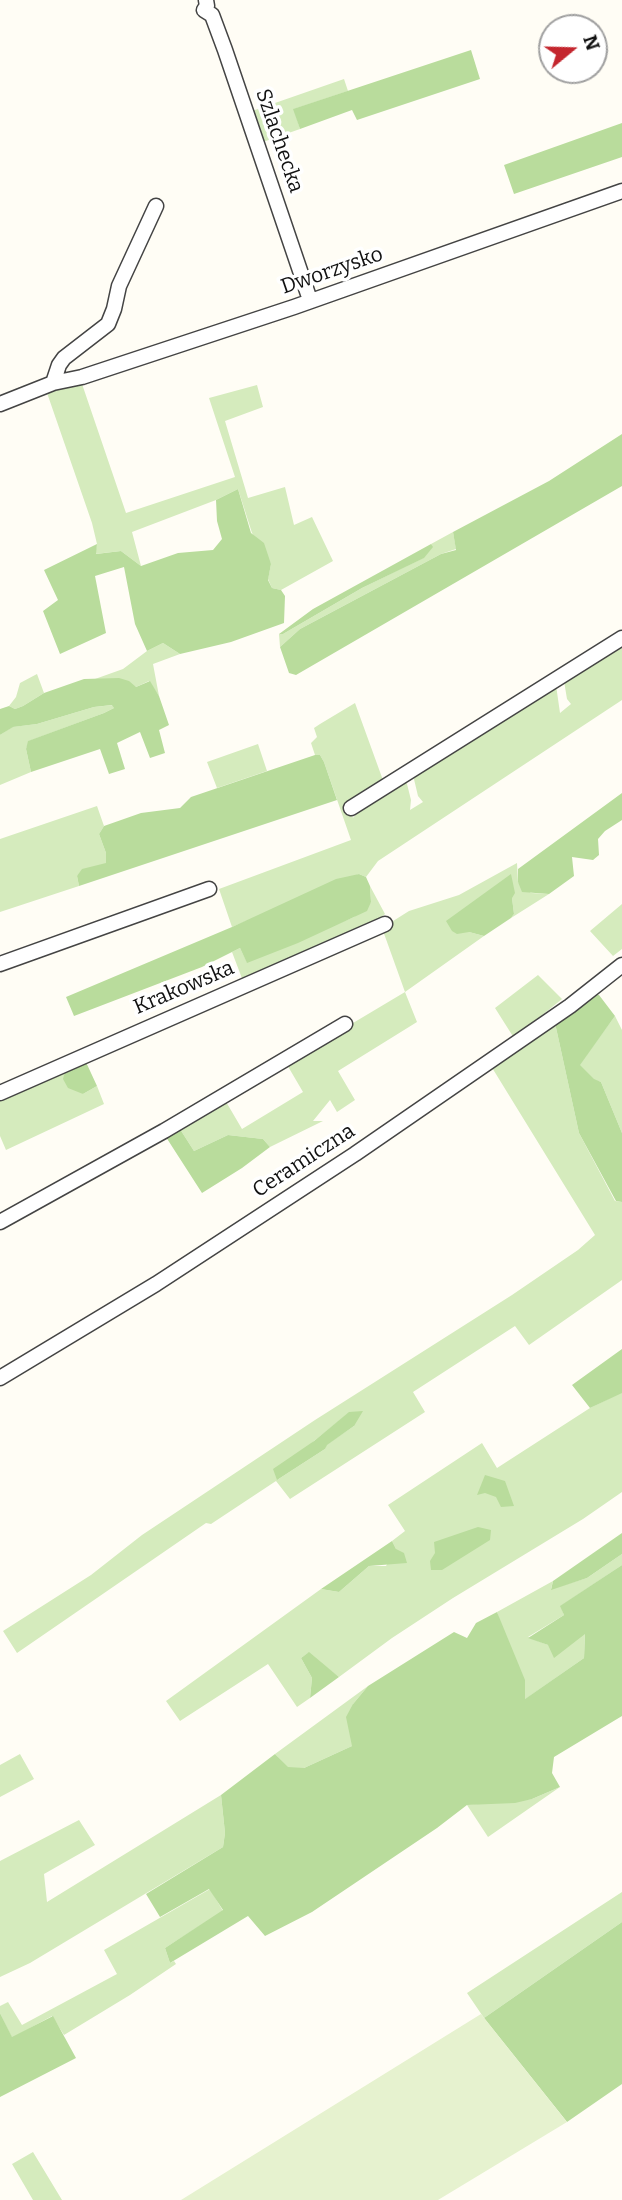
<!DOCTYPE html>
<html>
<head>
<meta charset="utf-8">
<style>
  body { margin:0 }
  #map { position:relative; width:622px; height:2200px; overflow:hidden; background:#fffdf5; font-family:Bitter,serif }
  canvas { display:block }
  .north { position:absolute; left:538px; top:14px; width:70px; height:70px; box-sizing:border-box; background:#fff; border:2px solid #a0a0a0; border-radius:50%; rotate:71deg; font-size:19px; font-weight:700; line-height:28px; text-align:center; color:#111 }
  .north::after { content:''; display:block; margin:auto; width:24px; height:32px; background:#c4262e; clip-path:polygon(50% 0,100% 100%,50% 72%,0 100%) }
</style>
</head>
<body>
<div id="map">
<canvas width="622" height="2200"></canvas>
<div class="north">N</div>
</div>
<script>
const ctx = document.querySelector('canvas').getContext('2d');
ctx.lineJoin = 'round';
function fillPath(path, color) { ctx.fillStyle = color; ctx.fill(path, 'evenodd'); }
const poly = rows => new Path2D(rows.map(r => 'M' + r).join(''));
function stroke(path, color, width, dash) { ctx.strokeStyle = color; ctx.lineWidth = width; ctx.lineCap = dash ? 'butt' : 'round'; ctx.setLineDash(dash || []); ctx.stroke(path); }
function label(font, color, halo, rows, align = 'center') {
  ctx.font = font + ' Bitter,serif'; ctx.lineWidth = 7; ctx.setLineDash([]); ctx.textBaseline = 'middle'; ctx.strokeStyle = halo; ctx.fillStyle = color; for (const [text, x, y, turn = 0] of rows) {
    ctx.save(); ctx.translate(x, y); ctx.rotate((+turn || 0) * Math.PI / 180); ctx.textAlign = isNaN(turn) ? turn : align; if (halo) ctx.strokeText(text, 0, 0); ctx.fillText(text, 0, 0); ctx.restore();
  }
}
fillPath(poly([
  [344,79,348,91,294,109,300,129,263,142,252,111],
  [81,381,126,513,235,477,209,398,257,385,263,407,225,421,248,498,285,487,294,525,312,517,333,561,281,590,272,588,268,579,271,564,252,533,238,489,216,500,132,532,141,566,121,551,95,554,97,544,92,523,46,390],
  [453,532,456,549,441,554,300,629,280,647,279,634,283,634,362,588,423,558,432,547,431,544],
  [163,643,180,654,153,664,159,696,149,681,136,687,95,679,123,669,147,651],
  [622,645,622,700,378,861,366,877,359,874,232,927,219,889,351,840,324,762,320,755,315,755,311,743,317,737,314,728,320,724,355,703,384,783,355,801,347,801,353,818,359,810,406,780,411,800,410,810,423,802,418,796,413,775,556,685,560,713,571,704,567,699,564,681],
  [37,674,44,693,23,706,15,709,9,706,16,697,20,683],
  [113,705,114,708,104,713,29,741,26,749,31,772,0,785,0,735,12,727,37,724,94,707],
  [258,744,267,771,217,788,207,762],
  [97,806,104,826,99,834,106,853,107,864,77,876,79,886,0,912,0,839],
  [517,863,518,882,531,893,549,894,511,918,514,914,512,898,469,932,484,936,405,992,417,1022,338,1071,355,1100,337,1112,330,1100,313,1121,323,1121,270,1147,263,1139,228,1135,194,1151,178,1126,225,1100,242,1129,303,1092,286,1063,405,992,382,928,409,911,459,895],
  [370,886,385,914,375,922,243,981,232,952,240,948,247,962,354,917,371,902],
  [622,904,622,949,613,956,590,931],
  [538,975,562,999,514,1038,495,1008],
  [615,1016,622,1030,622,1133,601,1082,594,1080,579,1065],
  [555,1023,579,1133,615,1201,622,1202,622,1280,529,1345,515,1326,413,1392,425,1412,290,1499,276,1481,211,1524,206,1523,17,1653,3,1631,91,1575,142,1535,315,1420,512,1295,578,1250,595,1235,491,1066],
  [349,1413,354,1426,326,1445,325,1449,277,1480,314,1441],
  [66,1068,83,1094,97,1086,104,1104,6,1150,0,1136,0,1097],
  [620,1393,622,1393,622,1492,583,1519,453,1598,392,1638,339,1677,308,1653,301,1658,312,1678,310,1698,297,1707,268,1664,180,1721,166,1701,321,1589,339,1592,369,1566,386,1566,396,1549,392,1541,405,1531,388,1505,482,1443,497,1468,590,1408],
  [622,1554,622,1565,561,1606,564,1615,528,1637,548,1645,585,1633,584,1658,524,1700,497,1612,553,1581,551,1589,587,1578],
  [368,1686,353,1704,352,1746,304,1768,288,1768,275,1754],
  [20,1754,34,1779,0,1797,0,1765],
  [560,1787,488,1837,467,1805,532,1799],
  [221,1795,225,1833,223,1847,30,1963,0,1977,0,1861,79,1820,95,1845,44,1874,47,1902],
  [210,1889,223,1911,165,1948,170,1963,174,1961,176,1964,130,1995,64,2035,52,2016,12,2038,0,2013,0,2006,8,2002,22,2025,117,1974,104,1950],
  [622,1892,622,1922,484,2018,467,1993],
  [33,2152,62,2200,33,2200,12,2164]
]), '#d5ebbd');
fillPath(poly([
  [471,50,480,79,357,120,352,110,300,129,293,109],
  [622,123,622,157,514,194,504,165],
  [622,434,622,486,296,675,289,673,280,647,300,629,441,554,456,550,453,532,549,481],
  [238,489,251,533,264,543,271,564,268,580,272,588,281,590,285,596,284,623,231,642,180,654,163,643,147,651,135,624,124,567,95,576,106,633,60,654,43,611,58,600,44,570,97,544,96,554,121,551,141,566,178,553,213,550,222,539,217,521,216,500],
  [431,544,433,547,424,558,362,588,283,634,279,634,313,609],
  [119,678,129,681,136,687,150,681,159,696,169,725,159,730,165,753,150,758,140,732,117,743,125,769,109,774,100,749,31,772,26,749,28,741,104,713,114,708,112,705,94,707,37,724,13,727,0,735,0,709,9,706,15,709,23,706,44,693,84,679],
  [315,755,320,755,324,762,337,800,79,886,77,876,82,869,106,863,106,853,99,834,104,826,141,813,180,808,191,797],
  [622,793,622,820,605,831,598,839,599,855,593,860,572,857,574,876,549,894,522,892,518,882,518,869],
  [359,874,366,877,370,886,371,902,367,911,298,943,247,963,240,948,202,967,74,1016,66,997,232,927,336,879],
  [511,874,515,893,512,898,514,914,511,918,484,936,469,932,457,934,452,931,446,921],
  [593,994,599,995,615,1016,580,1065,594,1079,601,1082,622,1133,622,1202,616,1201,579,1133,555,1023],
  [85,1060,97,1086,83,1094,68,1088,63,1079,66,1068],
  [178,1126,194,1151,228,1135,263,1139,270,1147,242,1168,202,1193,164,1134],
  [622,1349,622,1393,590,1408,572,1385],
  [363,1411,354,1426,327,1445,325,1449,277,1480,273,1469,314,1441,349,1412],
  [485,1475,505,1481,514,1506,501,1507,496,1497,485,1493,477,1495],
  [478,1527,491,1530,490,1540,442,1570,431,1570,430,1561,435,1553,434,1542],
  [622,1533,622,1554,587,1578,551,1590,553,1581],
  [392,1541,396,1549,404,1553,407,1563,369,1566,339,1592,321,1589],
  [622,1565,622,1716,554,1757,552,1773,560,1787,532,1799,515,1803,467,1805,437,1828,312,1912,265,1936,248,1916,170,1963,165,1948,223,1910,209,1889,160,1917,146,1894,223,1847,225,1833,221,1795,275,1754,288,1767,304,1768,352,1746,346,1717,353,1704,368,1686,454,1632,467,1638,476,1623,497,1612,525,1680,525,1699,584,1658,585,1634,554,1658,548,1645,528,1638,564,1615,560,1606],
  [309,1652,339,1677,310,1698,312,1678,301,1658],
  [622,1922,622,2084,567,2122,484,2018],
  [0,2013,12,2037,53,2016,76,2058,0,2097]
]), '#b9dc9c');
fillPath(poly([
  [481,2014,567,2122,438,2200,181,2200]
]), '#e6f2cf');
const minor = poly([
  [206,0,207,6,204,10,212,15,225,50,310,300],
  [53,383,59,365,64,358,108,324,114,309,119,286,156,206],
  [0,404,53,383,82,377,294,307,622,191],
  [351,808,622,638],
  [0,964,209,889],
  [0,1093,385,924],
  [0,1222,164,1131,345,1024],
  [0,1378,156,1284,355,1154,570,1006,622,965]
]);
stroke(minor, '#444', 17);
stroke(minor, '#fff', 14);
label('21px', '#111', '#fff', [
  ["Szlachecka",279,141,71],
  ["Dworzysko",332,271,-19],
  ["Krakowska",184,988,-23],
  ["Ceramiczna",304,1161,-33]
]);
</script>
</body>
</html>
